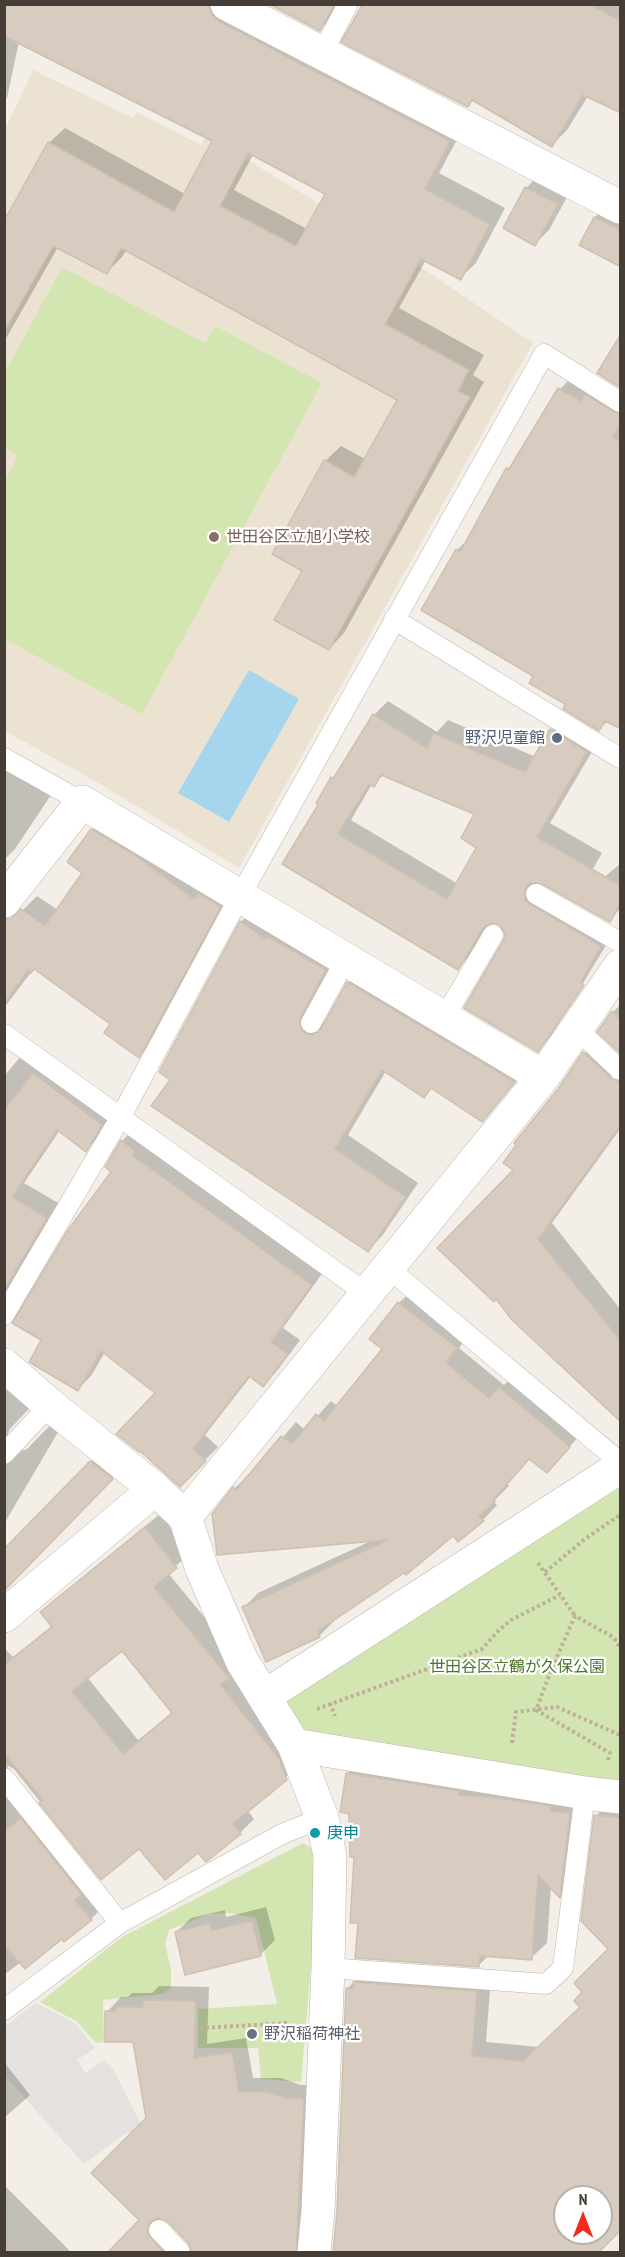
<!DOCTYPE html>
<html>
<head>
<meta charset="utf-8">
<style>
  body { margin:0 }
  #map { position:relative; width:625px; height:2257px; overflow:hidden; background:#f3eee7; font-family:"PT Sans Narrow",sans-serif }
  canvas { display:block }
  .frame { position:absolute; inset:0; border:6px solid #463e36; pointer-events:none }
  .north { position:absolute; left:553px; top:2185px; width:60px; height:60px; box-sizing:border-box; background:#fff; border:2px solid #b5b2af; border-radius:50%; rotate:0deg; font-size:16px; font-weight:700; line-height:24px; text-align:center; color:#463e36 }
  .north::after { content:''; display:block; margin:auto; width:21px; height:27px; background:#f32b1d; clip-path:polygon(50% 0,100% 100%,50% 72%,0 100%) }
</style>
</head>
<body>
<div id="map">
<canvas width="625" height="2257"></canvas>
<div class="frame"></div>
<div class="north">N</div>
</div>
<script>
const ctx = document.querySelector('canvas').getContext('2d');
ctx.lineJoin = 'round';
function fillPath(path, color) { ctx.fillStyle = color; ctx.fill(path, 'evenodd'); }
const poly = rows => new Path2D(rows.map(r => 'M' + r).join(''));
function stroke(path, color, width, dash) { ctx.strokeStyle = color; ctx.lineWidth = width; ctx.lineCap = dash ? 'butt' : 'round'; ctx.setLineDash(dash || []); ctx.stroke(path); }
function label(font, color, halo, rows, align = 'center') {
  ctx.font = font + ' "PT Sans Narrow","Noto Sans JP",sans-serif'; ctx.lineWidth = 4.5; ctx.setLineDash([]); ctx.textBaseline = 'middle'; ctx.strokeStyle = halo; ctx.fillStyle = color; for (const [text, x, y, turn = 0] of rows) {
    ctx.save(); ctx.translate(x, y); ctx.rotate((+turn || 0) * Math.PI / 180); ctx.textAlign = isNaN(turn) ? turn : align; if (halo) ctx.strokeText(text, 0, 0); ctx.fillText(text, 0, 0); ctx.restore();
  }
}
fillPath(poly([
  [33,70,133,118,137,112,201,145,206,135,394,249,533,343,239,868,95,781,5,731,4,132]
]), '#ece2d1');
fillPath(poly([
  [62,267,205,343,215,326,322,383,142,714,5,639,5,481,18,455,5,447,5,373],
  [620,1476,620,1789,306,1736,277,1697],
  [303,1843,312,1848,318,1884,301,2082,261,2079,258,2048,198,2048,198,2009,277,2004,256,1918,229,1913,208,1914,169,1930,165,1944,171,1969,171,1988,162,1994,103,2000,104,2042,96,2043,76,2021,40,2002,122,1937]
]), '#d3e6b1');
fillPath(poly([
  [36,2003,75,2023,95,2048,77,2060,86,2073,104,2060,113,2069,144,2130,126,2133,84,2164,5,2076,4,2027]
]), '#e4e1df');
fillPath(poly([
  [249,670,299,699,229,822,178,793]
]), '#a5d6ee');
fillPath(poly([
  [4,4,27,4,7,98,4,100],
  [59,4,233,4,465,125,439,173,505,208,476,263,460,278,426,260,399,308,484,355,473,375,484,382,344,633,329,649,304,570,325,461,341,446,365,459,399,399,127,249,122,257,107,272,58,247,4,342,4,213,9,215,49,143,65,128,185,194,214,141],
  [253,155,327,193,307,229,234,190],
  [272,4,340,4,335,14,320,29],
  [360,4,620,4,620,111,588,96,567,130,552,145,474,99,468,106,360,9],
  [540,174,571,190,549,230,535,244,526,188],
  [609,203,620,209,620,265,581,245,595,217],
  [574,375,620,392,620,728,608,721,599,729,535,675,457,550,470,537,507,469,517,460,560,389],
  [388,701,437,732,448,720,536,757,552,730,566,716,600,738,550,823,602,853,584,884,538,881,539,885,614,932,551,1036,537,1050,505,942,507,934,501,924,491,922,472,954,458,968,284,863,320,804,318,803,332,778,340,771,374,715],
  [384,775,477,814,478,848,458,884,351,820,372,784],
  [4,760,53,792,15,849,4,860],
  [106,816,234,892,153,1042,139,1056,113,1024,35,967,4,1008,4,935,23,910,37,896,58,910,84,873,92,830],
  [620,864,620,909,609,920,591,888],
  [255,908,339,955,319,1020,327,1022,348,983,362,969,527,1067,482,1120,432,1087,424,1096,386,1071,348,1135,418,1183,382,1236,368,1250,161,1071,242,921],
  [620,1005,620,1047,613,1012],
  [599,1038,618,1067,609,1080,620,1087,620,1129,552,1223,620,1309,620,1420,514,1319,515,1170,519,1144,585,1053],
  [22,1055,114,1111,99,1137,86,1150,60,1130,24,1183,60,1204,4,1298,4,1076],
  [135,1128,324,1271,283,1328,300,1340,276,1372,263,1385,251,1376,205,1435,218,1447,193,1472,140,1449,158,1393,105,1352,91,1376,78,1389,43,1340,113,1171,122,1141],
  [414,1289,470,1333,459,1348,504,1385,515,1374,583,1431,561,1457,530,1458,507,1484,509,1486,493,1502,497,1505,483,1520,454,1534,405,1571,333,1619,334,1621,319,1636,244,1608,258,1593,373,1540,214,1514,235,1488,249,1474,250,1475,296,1422,305,1430,331,1401,338,1406,384,1349,399,1303],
  [4,1372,38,1399,9,1430,6,1442,17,1452,27,1449,58,1417,64,1422,4,1524],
  [105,1447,126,1464,29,1564,4,1551],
  [160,1514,190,1553,168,1573,243,1664,301,1764,247,1810,254,1819,240,1833,198,1851,139,1847,101,1878,14,1769,7,1765,9,1771,105,1905,91,1919,21,1962,4,1975,4,1648,13,1657,53,1625,42,1612,57,1598],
  [122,1649,173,1712,138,1740,87,1677],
  [363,1758,585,1798,575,1881,560,1896,551,1886,547,1943,531,1958,489,1955,478,1966,360,1922,347,1773],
  [610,1802,620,1803,620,2228,596,2252,338,2211,347,1989,362,1974,491,1977,486,2042,539,2047,582,2007,585,1992,610,1949,596,1816],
  [565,2197,601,2197,601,2233,565,2233],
  [266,1907,275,1940,260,1955,176,1932,191,1918,225,1910,226,1917],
  [159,1986,209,1987,207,2044,246,2038,253,2078,281,2078,301,2085,318,2085,317,2252,195,2252,190,2243,160,2214,164,2224,194,2252,109,2252,141,2220,147,2118,134,2041,107,2012,121,1997,128,1997,132,1993,152,1993],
  [4,2062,30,2095,4,2118],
  [4,2185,71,2252,4,2252]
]), '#0003');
const building = poly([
  [4,4,208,4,212,15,218,21,450,141,425,189,490,224,461,280,421,259,385,324,469,370,458,391,470,397,329,650,274,620,302,571,272,554,324,460,354,477,397,400,121,248,107,274,53,246,4,332,4,221,48,142,174,212,212,141,4,36,4,4],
  [248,153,325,194,296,246,220,206,248,153],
  [269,4,328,4,333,7,320,31,269,4],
  [363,4,589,4,621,21,621,113,583,95,552,147,472,100,468,107,341,42,363,4],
  [525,187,558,204,535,246,503,228,525,187],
  [594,217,621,230,621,267,579,245,594,217],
  [621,334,621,388,597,373,621,334],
  [558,388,581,401,585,394,614,412,621,414,621,423,612,437,621,442,621,729,605,721,599,731,563,709,565,704,529,683,533,676,421,610,456,549,460,552,506,468,509,469,558,388],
  [373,714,427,748,433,733,525,772,550,729,587,752,537,837,621,886,621,903,610,922,542,884,530,883,525,889,525,900,530,904,601,946,581,982,584,985,538,1052,464,1008,503,941,505,935,500,925,493,923,483,928,458,970,282,864,318,805,316,803,331,777,333,779,373,714],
  [381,775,474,814,461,838,476,848,447,899,338,834,369,784,374,787,381,775],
  [91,829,136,856,194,899,198,893,221,907,139,1058,104,1033,110,1024,34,969,31,973,28,970,4,1004,4,919,11,918,21,909,45,926,82,873,67,862,91,829],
  [240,921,266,939,267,936,326,970,300,1018,301,1029,305,1033,312,1035,321,1029,347,982,515,1082,482,1122,431,1088,424,1098,382,1070,335,1149,406,1197,368,1252,151,1106,170,1080,159,1072,240,921],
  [612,1011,621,1020,621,1054,597,1032,612,1011],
  [583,1052,612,1079,621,1082,621,1125,538,1239,621,1341,621,1422,512,1320,496,1299,494,1302,437,1248,513,1170,503,1163,516,1145,514,1143,558,1089,583,1052],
  [33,1073,102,1125,86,1152,57,1130,12,1197,47,1218,4,1290,4,1110,33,1073],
  [121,1140,135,1151,132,1155,312,1285,271,1342,288,1354,263,1387,249,1376,193,1449,206,1461,180,1487,140,1451,139,1452,116,1434,155,1393,101,1351,78,1391,29,1362,41,1340,12,1323,68,1230,111,1172,105,1167,121,1140],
  [398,1302,457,1348,446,1363,489,1398,499,1387,570,1447,547,1473,529,1459,494,1499,495,1502,479,1516,484,1521,458,1542,453,1536,406,1575,404,1573,318,1631,320,1637,266,1662,242,1607,388,1540,217,1555,212,1514,233,1487,236,1490,281,1436,292,1444,316,1414,324,1421,382,1349,369,1339,398,1302],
  [90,1461,113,1479,4,1591,4,1549,90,1461],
  [145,1527,177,1568,154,1587,230,1679,220,1684,279,1759,287,1780,233,1824,241,1834,206,1862,198,1853,165,1880,139,1849,101,1880,39,1803,43,1800,4,1753,4,1665,52,1627,40,1612,145,1527],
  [122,1651,172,1713,123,1754,72,1691,122,1651],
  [346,1773,459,1791,459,1795,492,1797,551,1806,550,1811,570,1813,560,1898,538,1875,532,1960,480,1956,479,1967,355,1958,358,1923,350,1923,354,1857,350,1857,349,1814,340,1812,346,1773],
  [594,1815,621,1818,621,2230,598,2253,333,2253,337,2211,346,1988,353,1989,353,1982,477,1991,472,2056,523,2061,580,2007,574,2001,582,1992,574,1983,608,1949,581,1921,594,1815],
  [565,2197,601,2197,601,2233,565,2233,565,2197],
  [21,1818,82,1895,75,1900,92,1920,64,1942,62,1939,25,1969,4,1945,4,1831,21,1818],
  [252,1921,261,1956,185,1975,175,1932,210,1923,212,1930,252,1921],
  [143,2000,196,2001,194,2058,232,2052,239,2092,266,2092,286,2098,304,2098,296,2253,192,2253,189,2244,168,2222,157,2218,150,2222,147,2232,164,2253,107,2253,139,2220,91,2173,146,2118,133,2042,105,2042,105,2011,115,2011,116,2007,143,2007,143,2000]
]);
fillPath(building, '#d7ccbf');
stroke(building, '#cfc0b0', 1.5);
const lane = poly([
  [322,53,348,4],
  [394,619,620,758],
  [4,758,82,802],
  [536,894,620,942],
  [444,1018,493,935],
  [311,1023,346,959],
  [577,1029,620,1070],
  [4,1034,367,1294],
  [388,1268,620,1462],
  [4,1315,120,1118,240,896,544,354,620,402],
  [4,1454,50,1405],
  [4,1778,120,1923],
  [328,1968,546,1984,563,1968,585,1793],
  [4,2010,120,1923,282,1834,322,1818],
  [159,2230,180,2252]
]);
const street = poly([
  [227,4,620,207],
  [4,901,82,802,543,1077],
  [4,1365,50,1405,155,1489,185,1517,202,1569,242,1661,294,1745,322,1818,330,1856,328,1968,318,2210,314,2252],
  [185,1517,543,1077,620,966],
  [4,1616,155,1489],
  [265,1696,620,1467],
  [294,1745,585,1793,620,1797]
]);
stroke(lane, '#beb5aa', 21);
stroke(street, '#beb5aa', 34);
stroke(poly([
  [538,1563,575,1616],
  [545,1572,585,1539,620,1515],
  [330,1703,335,1716],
  [317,1709,482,1649,499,1630,511,1620,560,1595],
  [512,1743,516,1712,557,1707,620,1735],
  [608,1760,610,1753,536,1710,552,1668,575,1616,613,1637,620,1647],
  [200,2028,289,2023]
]), '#bfaf9b', 4, [3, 3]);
stroke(lane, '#fff', 20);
stroke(street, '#fff', 33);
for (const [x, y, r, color] of [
  [214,537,6,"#8d6e63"],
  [557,738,6,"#5c6f8a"],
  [315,1833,6,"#0f9aa8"],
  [252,2034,6,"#6b7280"]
]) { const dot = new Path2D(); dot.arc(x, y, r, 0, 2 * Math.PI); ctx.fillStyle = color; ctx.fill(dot); stroke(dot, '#fff', 2); }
label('16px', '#785e54', '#fff', [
  ["世田谷区立旭小学校",226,537]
], 'left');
label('16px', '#4e5e75', '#fff', [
  ["野沢児童館",545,738]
], 'right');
label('16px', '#4e762b', '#fff', [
  ["世田谷区立鶴が久保公園",517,1667]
]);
label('16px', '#0d838f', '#fff', [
  ["庚申",327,1833]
], 'left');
label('16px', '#5b616d', '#fff', [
  ["野沢稲荷神社",264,2034]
], 'left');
</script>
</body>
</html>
